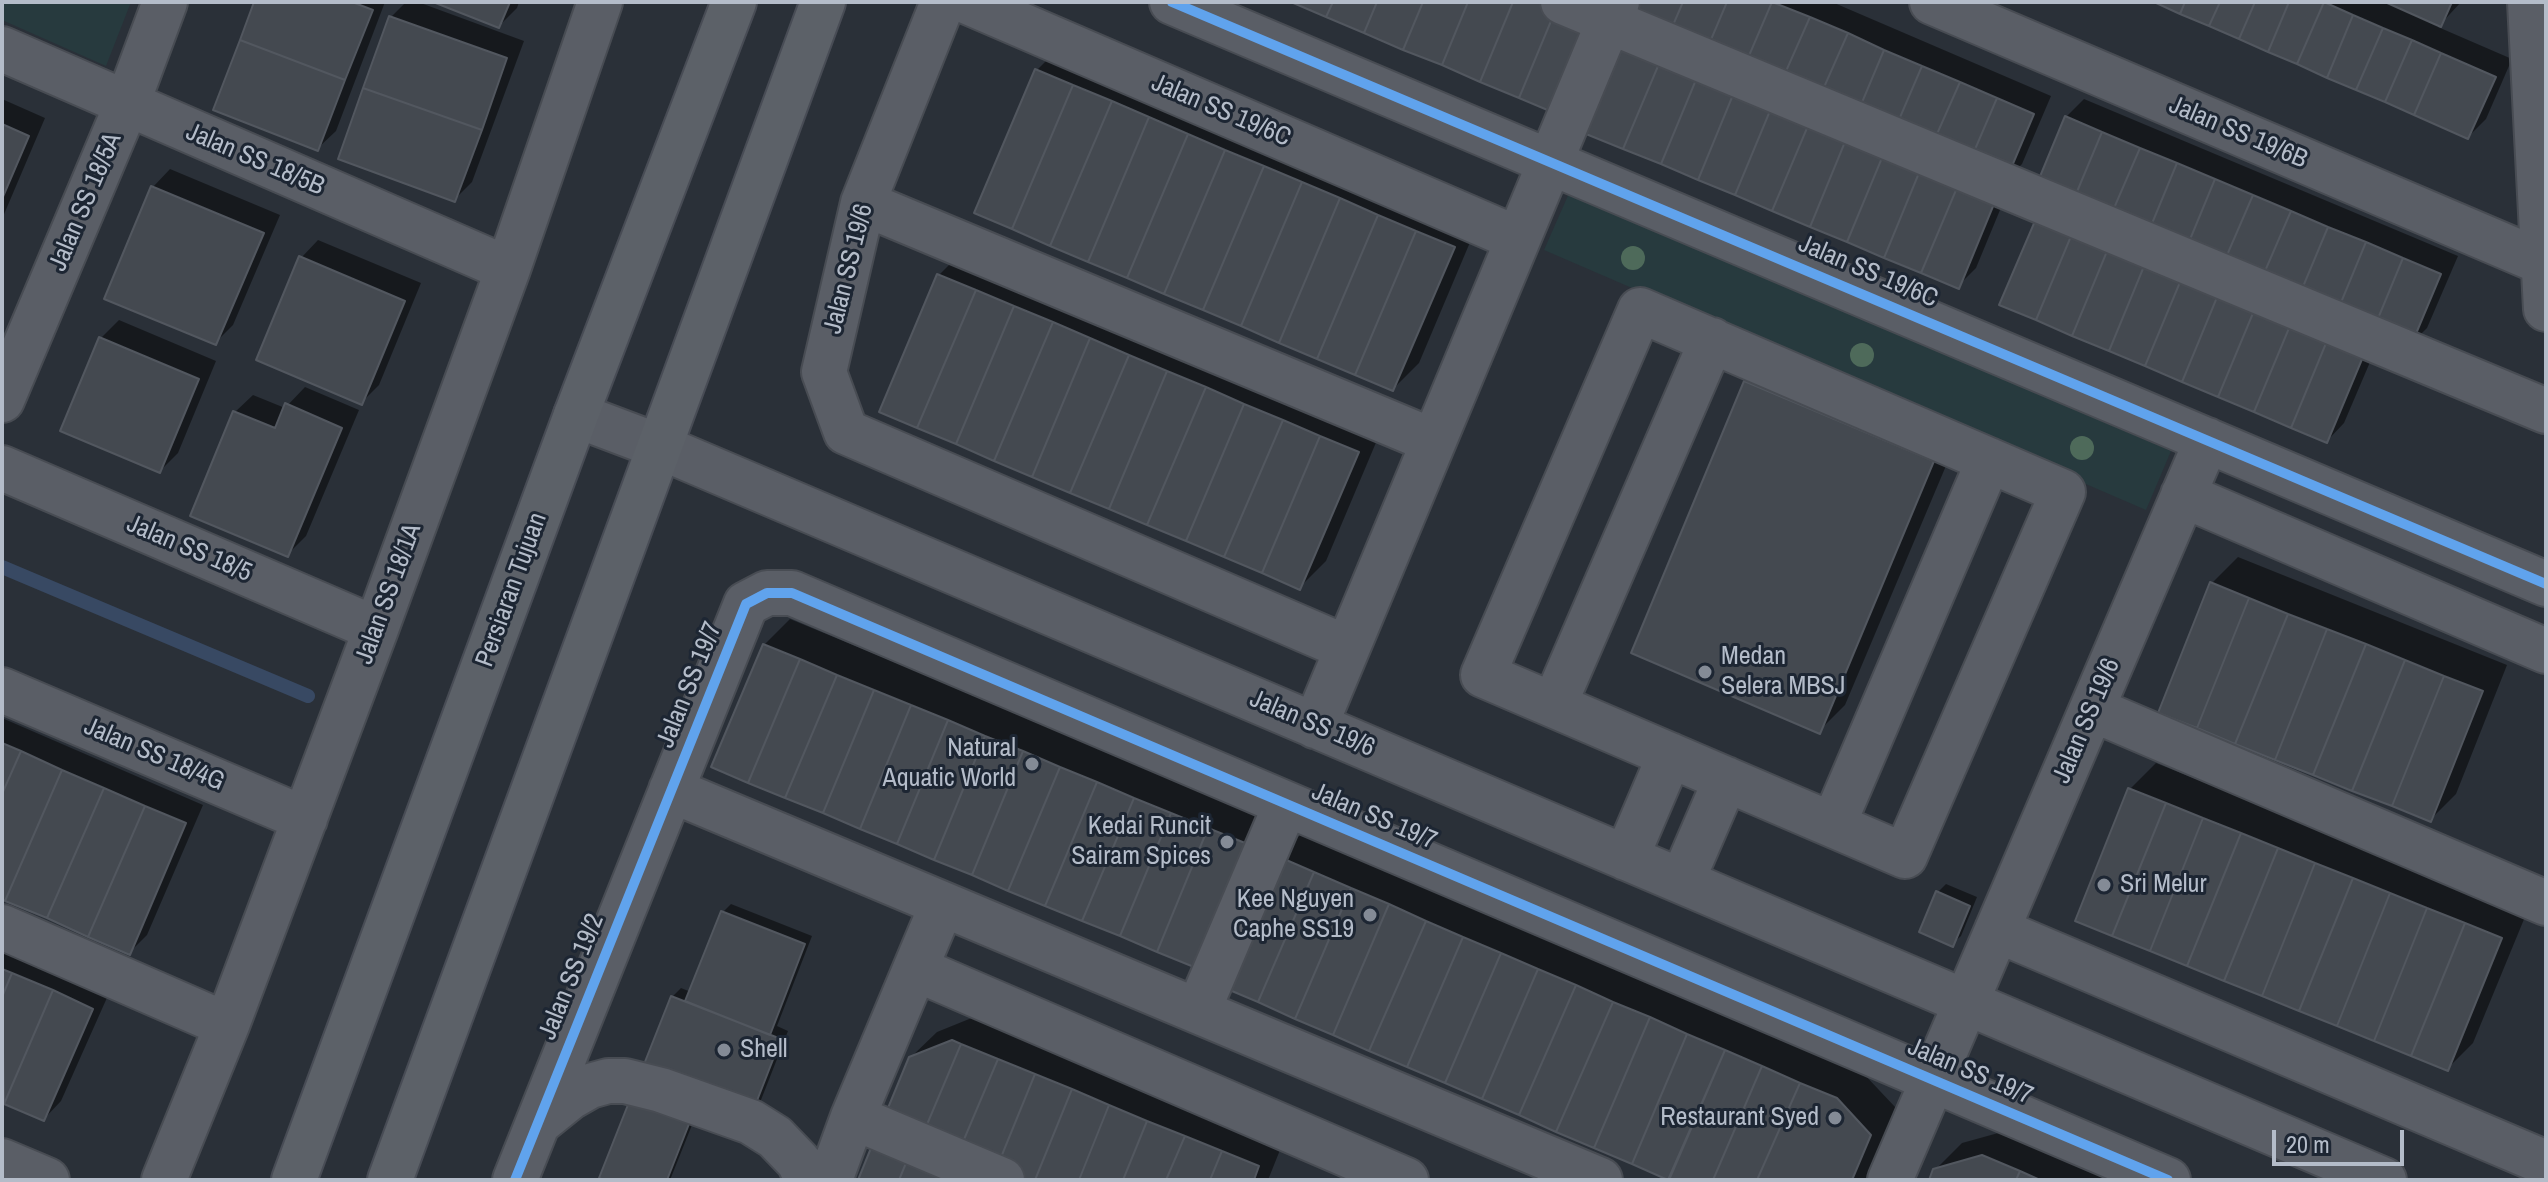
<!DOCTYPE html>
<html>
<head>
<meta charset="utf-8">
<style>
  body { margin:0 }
  #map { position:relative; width:2548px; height:1182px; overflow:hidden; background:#2a3038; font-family:"Archivo Narrow",sans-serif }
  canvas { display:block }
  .frame { position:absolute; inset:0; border:4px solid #b4bcc9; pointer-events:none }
  .scale { position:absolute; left:2272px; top:1130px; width:132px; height:36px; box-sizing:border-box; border:4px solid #b4bcc9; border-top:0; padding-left:10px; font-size:24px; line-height:28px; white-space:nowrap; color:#b4bcc9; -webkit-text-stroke:6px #1d2633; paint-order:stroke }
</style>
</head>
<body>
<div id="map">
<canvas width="2548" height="1182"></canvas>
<div class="frame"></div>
<div class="scale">20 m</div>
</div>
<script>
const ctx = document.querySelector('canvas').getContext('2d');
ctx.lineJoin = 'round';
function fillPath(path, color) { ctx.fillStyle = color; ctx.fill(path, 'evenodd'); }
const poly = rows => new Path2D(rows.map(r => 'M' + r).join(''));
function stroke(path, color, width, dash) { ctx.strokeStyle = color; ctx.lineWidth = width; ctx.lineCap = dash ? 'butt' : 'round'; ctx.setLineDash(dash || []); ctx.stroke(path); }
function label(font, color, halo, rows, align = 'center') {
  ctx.font = font + ' "Archivo Narrow",sans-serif'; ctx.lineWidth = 6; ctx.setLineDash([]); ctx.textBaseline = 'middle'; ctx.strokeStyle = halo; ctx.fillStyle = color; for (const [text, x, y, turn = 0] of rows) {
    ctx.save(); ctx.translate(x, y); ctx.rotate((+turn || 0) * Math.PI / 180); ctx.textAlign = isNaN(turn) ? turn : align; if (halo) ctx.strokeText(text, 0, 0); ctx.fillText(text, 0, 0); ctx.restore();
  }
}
fillPath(poly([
  [2,2,131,2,106,66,2,20],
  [1570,191,2171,451,2146,510,1544,250]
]), '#273a3e');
fillPath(poly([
  [256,2,385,2,336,131,318,148],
  [406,2,418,2,524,41,472,182,455,199,340,158,391,17],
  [438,2,519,2,517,8,499,26],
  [1641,2,1832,2,2051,96,2022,164,2007,179,2012,181,1976,268,1958,286,1625,45],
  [2158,2,2461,2,2438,27,2512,59,2486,119,2468,137],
  [1063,44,1479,221,1419,363,1393,389,1037,70],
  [2,99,45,118,2,219],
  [2084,99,2458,256,2427,328,2409,346,2382,334,2344,423,2327,441,2040,215,2066,117],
  [170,169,280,215,233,325,215,343,153,187],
  [318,240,421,283,379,385,361,403,301,258],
  [965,249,1383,426,1326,561,1300,587,882,411,939,275],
  [119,320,216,361,178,453,160,471,101,338],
  [1772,356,1959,435,1845,705,1819,731,1746,382],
  [305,387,359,410,306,536,288,554,235,412,253,395,285,408],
  [2238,557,2507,665,2456,794,2430,820,2212,583],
  [790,619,1270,817,1220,939,764,645],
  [2,718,203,805,147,935,129,953,2,897],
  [2156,763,2527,912,2473,1043,2447,1069,2130,789],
  [1304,831,1863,1073,1896,1108,1865,1180,1673,1180,1223,985,1278,857],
  [1946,884,1977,897,1961,936,1952,944,1938,892],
  [731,904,812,936,777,1026,788,1031,759,1105,704,1095,670,1180,609,1180,672,997,681,988,691,992,723,912],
  [2,944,110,991,61,1101,44,1119,2,1101],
  [979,1015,1284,1140,1268,1180,860,1180,910,1058,937,1032],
  [2009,1130,2126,1180,1931,1180,1935,1170,1962,1143]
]), '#0007');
stroke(poly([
  [2,567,308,696]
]), '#384963', 14);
const building = poly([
  [254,2,352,2,373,10,345,80,240,40,254,2],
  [433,2,510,2,499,28,433,2],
  [1291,2,1333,2,1326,17,1291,2],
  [1333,2,1377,2,1364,33,1326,17,1333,2],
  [1377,2,1423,2,1403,50,1364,33,1377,2],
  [1423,2,1468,2,1442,65,1403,50,1423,2],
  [1468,2,1513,2,1480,82,1442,65,1468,2],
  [1513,2,1539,2,1556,9,1519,98,1480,82,1513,2],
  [1638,2,1683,2,1667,39,1629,23,1638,2],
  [1683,2,1727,2,1704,56,1667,39,1683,2],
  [1727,2,1772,2,1742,72,1704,56,1727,2],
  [1772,2,1810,17,1779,87,1742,72,1772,2],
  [2154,2,2185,2,2180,14,2154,2],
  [2185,2,2220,2,2209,26,2180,14,2185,2],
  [2220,2,2255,2,2239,39,2209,26,2220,2],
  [2255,2,2289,2,2268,52,2239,39,2255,2],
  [2289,2,2324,2,2297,64,2268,52,2289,2],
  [2324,2,2353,15,2327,78,2297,64,2324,2],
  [2385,2,2452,2,2441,27,2385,2],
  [1556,9,1594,25,1557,114,1519,98,1556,9],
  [2353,15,2383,28,2356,90,2327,78,2353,15],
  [389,16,507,58,482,130,363,88,389,16],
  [1810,17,1848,33,1817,103,1779,87,1810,17],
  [2383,28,2412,40,2385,102,2356,90,2383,28],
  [1848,33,1884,50,1855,119,1817,103,1848,33],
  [240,40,345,80,318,151,213,110,240,40],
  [2412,40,2441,53,2414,115,2385,102,2412,40],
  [1624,43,1661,59,1623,149,1586,134,1624,43],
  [1884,50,1922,66,1892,136,1855,119,1884,50],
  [2441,53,2496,77,2468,139,2414,115,2441,53],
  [1661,59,1698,75,1661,164,1623,149,1661,59],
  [1922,66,1960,82,1929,152,1892,136,1922,66],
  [1035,69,1073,85,1012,229,974,213,1035,69],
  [1698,75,1735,90,1698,180,1661,164,1698,75],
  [1960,82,1997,98,1967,168,1929,152,1960,82],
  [1073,85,1112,101,1050,246,1012,229,1073,85],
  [363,88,482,130,455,202,338,159,363,88],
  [1735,90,1772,106,1735,195,1698,180,1735,90],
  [1997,98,2034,114,2004,185,1967,168,1997,98],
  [1112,101,1149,117,1088,262,1050,246,1112,101],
  [1772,106,1810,121,1772,211,1735,195,1772,106],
  [2065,116,2102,132,2071,206,2034,191,2065,116],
  [1149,117,1188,134,1127,278,1088,262,1149,117],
  [1810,121,1847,137,1810,227,1772,211,1810,121],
  [2,124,29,136,2,199,2,124],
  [2102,132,2140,148,2108,222,2071,206,2102,132],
  [1188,134,1225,150,1164,294,1127,278,1188,134],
  [1847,137,1884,153,1847,242,1810,227,1847,137],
  [2140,148,2177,163,2146,238,2108,222,2140,148],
  [1225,150,1264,166,1203,310,1164,294,1225,150],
  [1884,153,1921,168,1884,258,1847,242,1884,153],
  [2177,163,2215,179,2184,254,2146,238,2177,163],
  [1264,166,1302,182,1241,326,1203,310,1264,166],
  [1921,168,1959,183,1921,273,1884,258,1921,168],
  [2215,179,2253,195,2221,269,2184,254,2215,179],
  [1302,182,1340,198,1279,343,1241,326,1302,182],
  [1959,183,1996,199,1959,289,1921,273,1959,183],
  [151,186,264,233,216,345,104,299,151,186],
  [2253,195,2291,211,2259,285,2221,269,2253,195],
  [1340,198,1378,215,1317,359,1279,343,1340,198],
  [2291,211,2328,227,2297,301,2259,285,2291,211],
  [2038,214,2074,229,2036,320,1999,305,2038,214],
  [1378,215,1416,231,1355,375,1317,359,1378,215],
  [2328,227,2366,242,2335,317,2297,301,2328,227],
  [2074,229,2110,244,2072,336,2036,320,2074,229],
  [1416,231,1455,247,1393,391,1355,375,1416,231],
  [2366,242,2403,258,2372,333,2335,317,2366,242],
  [2110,244,2147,259,2109,351,2072,336,2110,244],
  [299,256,405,301,362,405,256,360,299,256],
  [2403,258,2441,274,2410,348,2372,333,2403,258],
  [2147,259,2183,275,2145,366,2109,351,2147,259],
  [937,274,976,290,917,428,879,412,937,274],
  [2183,275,2220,290,2182,382,2145,366,2183,275],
  [976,290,1014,306,956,444,917,428,976,290],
  [2220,290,2256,306,2218,397,2182,382,2220,290],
  [1014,306,1053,322,994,461,956,444,1014,306],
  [2256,306,2292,321,2254,412,2218,397,2256,306],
  [2292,321,2329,336,2291,428,2254,412,2292,321],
  [1053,322,1090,338,1032,477,994,461,1053,322],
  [2329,336,2365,352,2327,443,2291,428,2329,336],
  [99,337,199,379,160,473,60,431,99,337],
  [1090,338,1129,355,1070,493,1032,477,1090,338],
  [1129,355,1167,371,1109,509,1070,493,1129,355],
  [1167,371,1206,387,1147,525,1109,509,1167,371],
  [1744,381,1934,461,1820,734,1631,653,1744,381],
  [1206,387,1244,404,1186,541,1147,525,1206,387],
  [285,403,342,428,288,557,190,516,233,411,275,428,285,403],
  [1244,404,1283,420,1224,557,1186,541,1244,404],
  [1283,420,1320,436,1262,573,1224,557,1283,420],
  [1320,436,1359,452,1300,590,1262,573,1320,436],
  [2210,582,2249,598,2197,728,2158,713,2210,582],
  [2249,598,2288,614,2235,744,2197,728,2249,598],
  [2288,614,2327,629,2275,760,2235,744,2288,614],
  [2327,629,2366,644,2313,775,2275,760,2327,629],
  [763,644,800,659,748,783,711,767,763,644],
  [2366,644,2405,660,2352,791,2313,775,2366,644],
  [800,659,837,675,785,798,748,783,800,659],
  [2405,660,2444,676,2392,806,2352,791,2405,660],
  [837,675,874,690,823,813,785,798,837,675],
  [2444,676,2483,691,2431,822,2392,806,2444,676],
  [874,690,911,705,860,829,823,813,874,690],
  [911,705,948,720,897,844,860,829,911,705],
  [948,720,985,736,934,860,897,844,948,720],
  [985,736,1023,751,972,875,934,860,985,736],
  [2,743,21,751,2,794,2,743],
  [21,751,62,770,5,901,2,899,2,794,21,751],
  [1023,751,1060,767,1008,891,972,875,1023,751],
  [1060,767,1097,782,1045,906,1008,891,1060,767],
  [62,770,104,788,47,918,5,901,62,770],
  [1097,782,1134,798,1082,921,1045,906,1097,782],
  [104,788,145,806,88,937,47,918,104,788],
  [2128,788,2166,803,2112,936,2075,921,2128,788],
  [1134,798,1171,813,1120,936,1082,921,1134,798],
  [2166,803,2203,818,2150,951,2112,936,2166,803],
  [145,806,186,823,130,955,88,937,145,806],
  [1171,813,1208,828,1157,952,1120,936,1171,813],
  [2203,818,2241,833,2187,966,2150,951,2203,818],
  [1208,828,1245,843,1194,967,1157,952,1208,828],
  [2241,833,2278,848,2224,981,2187,966,2241,833],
  [2278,848,2315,863,2262,996,2224,981,2278,848],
  [1277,856,1314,872,1258,1002,1220,986,1277,856],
  [2315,863,2353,878,2299,1011,2262,996,2315,863],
  [1314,872,1351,888,1295,1019,1258,1002,1314,872],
  [2353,878,2390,893,2337,1026,2299,1011,2353,878],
  [1351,888,1389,904,1333,1035,1295,1019,1351,888],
  [1936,891,1970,906,1953,947,1919,932,1936,891],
  [2390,893,2427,908,2374,1041,2337,1026,2390,893],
  [1389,904,1426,921,1369,1051,1333,1035,1389,904],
  [2427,908,2465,923,2411,1056,2374,1041,2427,908],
  [721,911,805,944,770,1035,685,1001,721,911],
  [1426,921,1463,937,1407,1067,1369,1051,1426,921],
  [2465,923,2502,938,2448,1071,2411,1056,2465,923],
  [1463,937,1501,953,1445,1083,1407,1067,1463,937],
  [1501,953,1538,969,1482,1099,1445,1083,1501,953],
  [2,969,12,973,2,997,2,969],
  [1538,969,1576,985,1519,1115,1482,1099,1538,969],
  [12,973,53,990,4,1104,2,997,12,973],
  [1576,985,1613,1002,1556,1132,1519,1115,1576,985],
  [53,990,93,1009,44,1121,4,1104,53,990],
  [671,996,781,1039,751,1116,700,1096,667,1180,604,1180,599,1178,671,996],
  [1613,1002,1650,1017,1594,1148,1556,1132,1613,1002],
  [1650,1017,1687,1034,1632,1164,1594,1148,1650,1017],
  [1687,1034,1725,1050,1668,1180,1632,1164,1687,1034],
  [952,1040,961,1044,920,1141,881,1125,909,1057,952,1040],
  [961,1044,998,1059,957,1156,920,1141,961,1044],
  [1725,1050,1762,1066,1713,1180,1669,1180,1725,1050],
  [998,1059,1035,1074,995,1172,957,1156,998,1059],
  [1762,1066,1800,1083,1757,1180,1713,1180,1762,1066],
  [1035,1074,1072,1089,1035,1180,1014,1180,995,1172,1035,1074],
  [1800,1083,1837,1098,1871,1135,1852,1180,1757,1180,1800,1083],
  [1072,1089,1109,1105,1079,1180,1035,1180,1072,1089],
  [1109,1105,1147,1121,1123,1180,1079,1180,1109,1105],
  [1147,1121,1185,1136,1166,1180,1123,1180,1147,1121],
  [1185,1136,1222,1151,1210,1180,1166,1180,1185,1136],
  [871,1148,906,1163,899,1180,858,1180,871,1148],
  [1222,1151,1259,1166,1254,1180,1210,1180,1222,1151],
  [1982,1155,2020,1171,2016,1180,1929,1180,1933,1169,1982,1155],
  [906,1163,943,1178,942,1180,899,1180,906,1163],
  [2020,1171,2040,1180,2016,1180,2020,1171]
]);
fillPath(building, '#444950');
stroke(building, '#52575f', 2);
const minor = poly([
  [943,2,863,203,824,372,846,432,1347,648],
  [968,2,1518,239],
  [1172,2,2546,584],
  [1563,2,2546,411],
  [1932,2,2544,263],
  [2530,2,2546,309],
  [2,49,508,269],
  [863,203,1433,441],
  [1640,310,2063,492,1905,856,1483,675,1640,310],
  [2,400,127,104,165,2],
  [576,415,658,446,2384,1180],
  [2,468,376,629],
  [2183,495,2546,651],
  [2,690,305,819],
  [1554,705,1712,340],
  [2092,709,2546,903],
  [1315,726,1617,2],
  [671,790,1600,1180],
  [1833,825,1989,460],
  [1626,858,1670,755],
  [1682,881,1726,779],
  [2,927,227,1025],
  [1997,930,2546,1163],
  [916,969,1406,1180],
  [1198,1011,1286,804],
  [853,1117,1002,1180],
  [538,1123,569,1098,590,1086,608,1081,625,1081,661,1090,751,1122,775,1137,799,1162,807,1180],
  [2,1161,47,1180],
  [164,1180,227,1025,376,629,508,269,600,2],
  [515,1180,746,604,767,593,792,593,2168,1180],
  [830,1180,853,1117,942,905],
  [1890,1180,2207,440]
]);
const major = poly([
  [294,1180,576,415,734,2],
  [390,1180,823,2]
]);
stroke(minor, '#484c53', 48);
stroke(major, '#484c55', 48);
stroke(minor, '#5a5e66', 44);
stroke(major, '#5c6168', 44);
stroke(poly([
  [1172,2,2546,584],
  [515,1180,746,604,767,593,792,593,2168,1180]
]), '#60a3ed', 10);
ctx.fillStyle = '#4e6a5a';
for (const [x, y] of [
  [1633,258],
  [1862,355],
  [2082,448]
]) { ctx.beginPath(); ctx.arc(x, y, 12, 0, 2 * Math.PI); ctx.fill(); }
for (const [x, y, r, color] of [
  [1705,672,8,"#848b96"],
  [1032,764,8,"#848b96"],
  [1227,842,8,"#848b96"],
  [2104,885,8,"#848b96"],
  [1370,915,8,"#848b96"],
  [724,1050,8,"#848b96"],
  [1835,1118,8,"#848b96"]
]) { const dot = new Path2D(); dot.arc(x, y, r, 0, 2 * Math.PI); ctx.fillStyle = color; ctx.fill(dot); stroke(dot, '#1d2633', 3); }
label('26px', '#b4bcc9', '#1d2633', [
  ["Jalan SS 19/6C",1221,111,23],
  ["Jalan SS 19/6B",2238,133,23],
  ["Jalan SS 18/5B",255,160,23],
  ["Jalan SS 18/5A",86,202,-67],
  ["Jalan SS 19/6",849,269,-76],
  ["Jalan SS 19/6C",1868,272,23],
  ["Jalan SS 18/5",189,549,23],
  ["Persiaran Tujuan",512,590,-70],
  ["Jalan SS 18/1A",389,594,-70],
  ["Jalan SS 19/7",690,685,-68],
  ["Jalan SS 19/6",2087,721,-67],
  ["Jalan SS 19/6",1312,724,23],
  ["Jalan SS 18/4G",154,755,23],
  ["Jalan SS 19/7",1374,817,23],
  ["Jalan SS 19/2",572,977,-68],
  ["Jalan SS 19/7",1970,1072,23]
]);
label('26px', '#b4bcc9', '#1d2633', [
  ["Medan",1721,657,"left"],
  ["Selera MBSJ",1721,687,"left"],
  ["Natural",1016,749],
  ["Aquatic World",1016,779],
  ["Kedai Runcit",1211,827],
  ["Sairam Spices",1211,857],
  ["Sri Melur",2120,885,"left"],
  ["Kee Nguyen",1354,900],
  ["Caphe SS19",1354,930],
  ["Shell",740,1050,"left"],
  ["Restaurant Syed",1819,1118]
], 'right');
</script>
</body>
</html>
